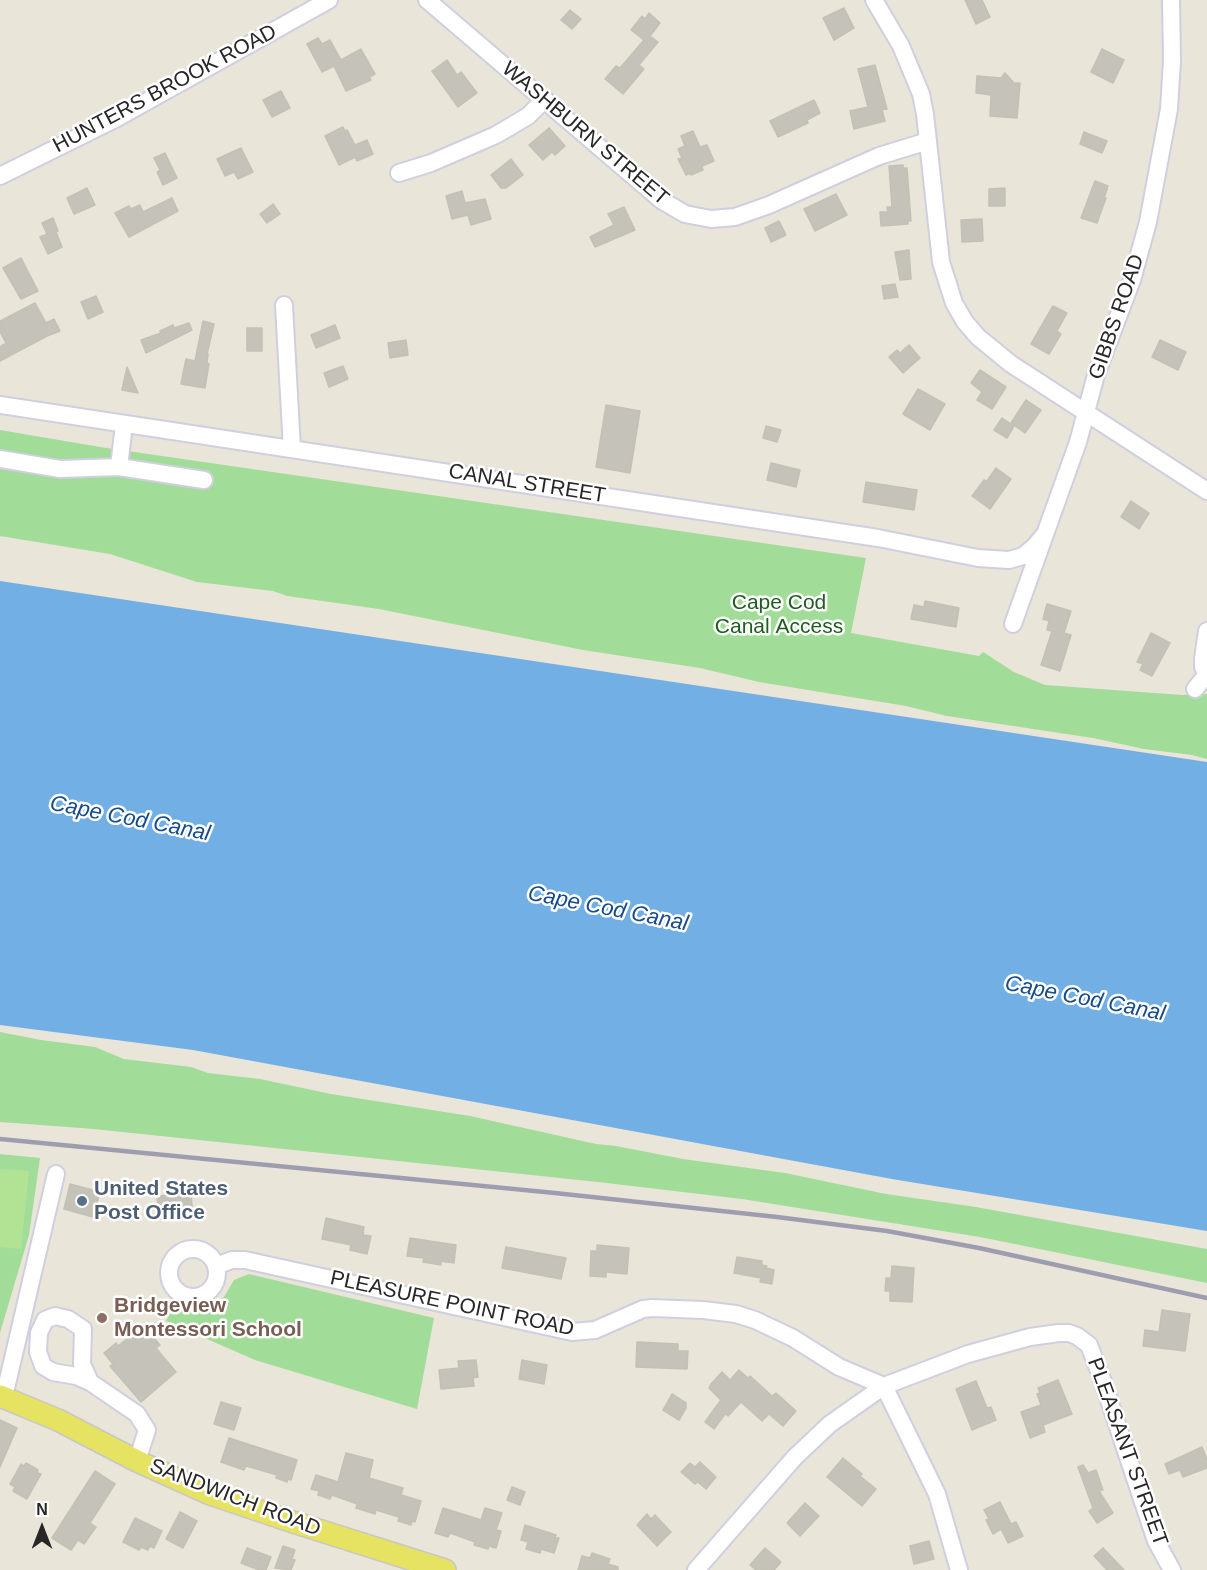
<!DOCTYPE html>
<html>
<head>
<meta charset="utf-8">
<style>
  body { margin:0 }
  #map { position:relative; width:1207px; height:1570px; overflow:hidden; background:#e9e5d9; font-family:Arial,sans-serif }
  canvas { display:block }
  .north { position:absolute; left:12px; top:1498px; width:60px; height:60px; -webkit-text-stroke:4px #fff; paint-order:stroke; rotate:0deg; font-size:16px; font-weight:700; line-height:24px; text-align:center; color:#272727 }
  .north::after { content:''; display:block; margin:auto; width:21px; height:27px; background:#272727; clip-path:polygon(50% 0,100% 100%,50% 72%,0 100%) }
</style>
</head>
<body>
<div id="map">
<canvas width="1207" height="1570"></canvas>
<div class="north">N</div>
</div>
<script>
const ctx = document.querySelector('canvas').getContext('2d');
ctx.lineJoin = 'round';
function fillPath(path, color) { ctx.fillStyle = color; ctx.fill(path, 'evenodd'); }
const poly = rows => new Path2D(rows.map(r => 'M' + r).join(''));
function stroke(path, color, width, dash) { ctx.strokeStyle = color; ctx.lineWidth = width; ctx.lineCap = dash ? 'butt' : 'round'; ctx.setLineDash(dash || []); ctx.stroke(path); }
function label(font, color, halo, rows, align = 'center') {
  ctx.font = font + ' Arial,sans-serif'; ctx.lineWidth = 5; ctx.setLineDash([]); ctx.textBaseline = 'middle'; ctx.strokeStyle = halo; ctx.fillStyle = color; for (const [text, x, y, turn = 0] of rows) {
    ctx.save(); ctx.translate(x, y); ctx.rotate((+turn || 0) * Math.PI / 180); ctx.textAlign = isNaN(turn) ? turn : align; if (halo) ctx.strokeText(text, 0, 0); ctx.fillText(text, 0, 0); ctx.restore();
  }
}
fillPath(poly([
  [0,430,100,447,866,558,851,633,979,656,983,652,1014,672,1045,685,1182,695,1207,694,1207,759,1192,755,1144,749,1093,738,947,716,906,706,759,682,700,668,583,650,379,609,287,596,273,591,197,582,110,554,0,536],
  [0,1032,41,1040,95,1047,124,1059,191,1067,208,1073,260,1079,331,1094,470,1116,596,1144,616,1146,683,1159,785,1173,886,1194,976,1207,1207,1249,1207,1283,980,1237,742,1199,598,1182,94,1129,0,1122],
  [0,1154,40,1158,29,1235,0,1333],
  [249,1274,434,1318,417,1409,255,1360,166,1321,173,1307,190,1312,202,1311,211,1308,224,1297,234,1280]
]), '#a2dc99');
fillPath(poly([
  [0,1169,29,1171,21,1249,0,1247]
]), '#b2e395');
fillPath(poly([
  [0,581,1207,762,1207,1231,892,1179,193,1050,0,1025]
]), '#72afe5');
const building = poly([
  [965,0,982,0,990,17,976,24,965,0],
  [844,8,854,28,834,40,823,18,844,8],
  [570,10,581,19,572,29,561,20,570,10],
  [649,13,660,23,650,36,658,42,639,65,644,69,623,94,605,79,616,66,620,68,644,40,631,30,642,16,645,19,649,13],
  [318,38,322,44,330,40,341,60,361,49,375,74,369,77,371,80,346,91,334,66,322,72,307,44,318,38],
  [1102,49,1124,60,1113,83,1091,72,1102,49],
  [447,60,457,75,461,72,477,93,458,107,432,71,447,60],
  [875,65,887,109,882,110,885,121,854,129,850,111,868,107,858,69,875,65],
  [1005,73,1014,83,1020,83,1017,118,990,116,991,95,976,93,977,76,1001,78,1005,73],
  [281,91,290,108,272,117,263,100,281,91],
  [814,100,820,113,807,120,808,123,778,137,770,121,814,100],
  [343,127,345,131,347,130,355,145,367,140,373,154,357,161,355,157,339,165,325,136,343,127],
  [549,128,565,146,555,155,552,152,543,160,529,145,549,128],
  [693,131,700,147,707,145,714,161,702,166,703,170,691,175,690,173,686,175,678,159,682,158,678,149,685,146,681,136,693,131],
  [1084,132,1107,141,1102,153,1080,144,1084,132],
  [241,148,253,172,238,179,234,172,225,176,217,159,241,148],
  [165,153,177,178,163,185,157,172,160,170,154,158,165,153],
  [511,159,523,175,506,188,501,188,491,175,511,159],
  [903,165,903,168,907,168,911,221,908,221,908,224,881,226,880,212,888,212,887,207,892,207,889,166,903,165],
  [1095,181,1108,186,1104,198,1106,198,1097,223,1081,218,1095,181],
  [87,188,95,205,74,214,67,198,87,188],
  [1005,188,1005,206,989,206,989,189,1005,188],
  [462,191,465,203,485,199,491,219,471,225,468,215,452,219,446,196,462,191],
  [836,194,847,215,815,231,804,209,836,194],
  [172,198,178,211,129,237,115,213,129,206,131,209,140,205,143,212,172,198],
  [273,204,280,214,267,223,260,214,273,204],
  [624,207,635,230,595,247,590,237,614,225,608,214,624,207],
  [53,218,58,231,56,232,62,247,48,254,40,237,47,234,42,223,53,218],
  [982,219,983,241,962,242,961,220,982,219],
  [779,221,786,235,771,242,765,228,779,221],
  [909,250,911,279,900,280,895,252,909,250],
  [21,258,38,291,21,299,3,268,21,258],
  [895,284,898,297,884,299,882,286,895,284],
  [96,296,103,312,88,319,81,302,96,296],
  [35,303,46,323,54,319,60,331,47,336,0,361,0,347,6,343,0,332,0,321,35,303],
  [1053,306,1067,313,1057,331,1061,334,1049,354,1031,344,1053,306],
  [203,321,214,324,207,354,208,354,207,363,209,364,205,388,181,384,186,359,195,361,203,321],
  [189,323,192,330,146,353,141,340,161,333,160,331,173,325,174,328,189,323],
  [335,325,340,338,316,348,311,335,335,325],
  [247,328,262,328,262,351,247,351,247,328],
  [406,340,408,355,390,358,388,343,406,340],
  [1160,340,1186,352,1178,370,1152,357,1160,340],
  [909,345,920,358,903,373,889,357,897,350,900,353,909,345],
  [343,366,348,379,329,387,324,373,343,366],
  [127,367,138,393,122,390,127,367],
  [980,370,1006,387,992,409,977,400,982,392,971,383,980,370],
  [918,389,945,404,930,430,903,414,918,389],
  [1026,400,1041,410,1025,433,1011,423,1026,400],
  [606,405,640,411,630,473,596,467,606,405],
  [1002,418,1014,426,1007,438,994,430,1002,418],
  [766,426,781,430,777,442,763,438,766,426],
  [771,463,800,470,796,487,767,480,771,463],
  [996,468,1011,479,990,509,972,496,984,480,987,481,996,468],
  [866,482,917,490,914,510,863,502,866,482],
  [1131,501,1149,513,1139,529,1121,517,1131,501],
  [925,601,959,608,956,627,911,619,914,605,924,607,925,601],
  [1047,604,1071,611,1064,633,1071,635,1060,671,1041,665,1052,631,1047,630,1049,621,1043,619,1047,604],
  [1151,633,1170,643,1152,676,1140,670,1143,664,1137,662,1151,633],
  [70,1184,100,1192,93,1217,64,1209,70,1184],
  [191,1194,193,1216,159,1219,157,1196,191,1194],
  [326,1218,364,1227,363,1235,371,1236,367,1254,350,1250,351,1245,322,1239,326,1218],
  [410,1238,456,1245,454,1263,441,1261,441,1265,423,1262,424,1258,407,1256,410,1238],
  [597,1245,629,1248,627,1274,606,1272,606,1277,590,1276,591,1251,597,1251,597,1245],
  [506,1247,566,1258,561,1279,502,1268,506,1247],
  [737,1257,762,1261,762,1265,767,1266,766,1268,774,1270,772,1284,760,1282,761,1278,734,1273,737,1257],
  [892,1266,914,1268,912,1302,890,1301,890,1291,885,1291,886,1278,891,1278,892,1266],
  [1162,1310,1190,1314,1185,1351,1143,1346,1145,1330,1159,1332,1162,1310],
  [143,1326,160,1345,156,1348,176,1372,141,1402,110,1366,113,1364,104,1353,116,1343,118,1346,143,1326],
  [637,1342,678,1344,678,1351,688,1351,687,1369,636,1367,637,1342],
  [476,1360,478,1377,473,1378,474,1386,441,1389,439,1370,459,1368,458,1361,476,1360],
  [522,1360,547,1365,544,1384,519,1379,522,1360],
  [739,1370,748,1378,750,1376,772,1396,776,1393,796,1411,783,1426,769,1414,762,1421,741,1402,728,1416,725,1414,714,1429,705,1422,721,1400,709,1388,711,1384,722,1372,730,1380,739,1370],
  [1058,1380,1072,1414,1043,1425,1045,1432,1030,1438,1021,1412,1041,1405,1037,1394,1040,1393,1038,1388,1058,1380],
  [976,1381,987,1408,991,1407,996,1420,972,1430,956,1389,976,1381],
  [672,1394,686,1403,686,1408,679,1420,663,1410,672,1394],
  [221,1402,241,1408,234,1430,214,1424,221,1402],
  [0,1420,17,1428,0,1467,0,1420],
  [229,1438,297,1460,291,1480,288,1479,287,1482,276,1478,277,1475,250,1467,246,1466,244,1470,221,1462,229,1438],
  [1202,1447,1207,1459,1207,1468,1183,1477,1180,1470,1169,1474,1165,1464,1202,1447],
  [346,1453,373,1460,369,1478,403,1488,401,1495,421,1501,415,1522,412,1521,411,1525,398,1521,399,1517,376,1510,375,1514,356,1508,357,1504,332,1495,330,1499,318,1495,319,1491,311,1489,316,1475,338,1482,346,1453],
  [843,1458,862,1474,860,1476,876,1489,862,1506,827,1477,843,1458],
  [700,1462,716,1477,706,1489,698,1482,695,1484,681,1472,690,1463,695,1467,700,1462],
  [26,1463,38,1470,37,1473,41,1474,27,1499,13,1491,15,1487,10,1484,21,1464,24,1466,26,1463],
  [1083,1465,1088,1473,1096,1470,1103,1490,1099,1491,1113,1513,1097,1523,1089,1511,1093,1508,1078,1467,1083,1465],
  [95,1471,115,1484,90,1523,96,1527,84,1544,78,1540,71,1550,52,1538,95,1471],
  [512,1487,525,1492,520,1505,507,1500,512,1487],
  [1000,1502,1011,1524,1016,1522,1023,1536,1008,1543,1001,1529,993,1534,986,1520,989,1519,984,1510,1000,1502],
  [805,1503,819,1516,800,1536,787,1523,805,1503],
  [443,1508,481,1520,485,1508,502,1513,496,1530,501,1531,496,1548,489,1546,488,1549,474,1545,475,1542,450,1533,448,1537,435,1533,443,1508],
  [180,1512,197,1521,183,1548,166,1539,180,1512],
  [647,1514,651,1519,655,1515,671,1532,657,1546,637,1525,647,1514],
  [135,1518,162,1531,154,1548,150,1546,148,1550,141,1547,139,1550,123,1542,135,1518],
  [525,1525,556,1535,555,1538,559,1538,554,1553,541,1549,540,1553,526,1549,528,1542,521,1540,525,1525],
  [929,1541,934,1559,914,1564,910,1546,929,1541],
  [283,1546,295,1550,292,1559,295,1560,291,1570,275,1568,283,1546],
  [247,1548,271,1557,266,1570,259,1570,241,1563,247,1548],
  [765,1548,781,1562,774,1570,756,1570,750,1565,765,1548],
  [1103,1548,1124,1570,1107,1570,1094,1556,1103,1548],
  [592,1553,610,1559,608,1564,618,1567,618,1570,578,1570,582,1556,590,1558,592,1553]
]);
fillPath(building, '#c4c2b9');
stroke(building, '#c4c1b4', 1.5);
const minor = poly([
  [427,0,661,200,685,214,711,219,735,217,769,205,879,156,928,141],
  [874,0,901,46,921,94,925,114,941,262,954,303,965,322,978,337,1011,364,1207,491],
  [399,173,431,163,496,135,528,116,545,99],
  [0,176,117,118,329,0],
  [284,305,292,449],
  [0,405,878,538,978,558,1009,560,1023,556,1034,547,1044,535],
  [124,424,119,467,204,480],
  [0,459,60,469,119,467],
  [1013,624,1078,442,1096,375,1132,280,1148,222,1169,109,1172,60,1171,0],
  [1207,631,1203,659,1203,667,1207,675],
  [1195,689,1207,674],
  '169 1273a24 24 0 1 1 48 0a24 24 0 1 1-48 0Z',
  [216,1266,232,1260,245,1260,572,1332,595,1330,643,1309,652,1308,703,1310,736,1314,755,1320,793,1338,839,1367,884,1386,937,1494,959,1570],
  [90,1382,76,1376,53,1372,43,1366,38,1352,39,1333,45,1320,55,1316,68,1319,83,1329,82,1364,90,1382,137,1414,147,1430,137,1461],
  [4,1397,56,1174],
  [696,1570,795,1457,830,1424,884,1386,968,1354,1030,1337,1059,1333,1069,1333,1077,1336,1089,1345,1101,1376,1156,1541,1172,1570]
]);
const major = poly([
  [0,1396,58,1420,137,1461,210,1494,293,1522,445,1570]
]);
stroke(minor, '#cfcfdf', 20);
stroke(major, '#c7c7c7', 24);
stroke(minor, '#fff', 16);
stroke(major, '#e6e262', 21);
stroke(poly([
  [0,1139,555,1193,777,1217,887,1231,979,1248,1207,1298]
]), '#9e9db0', 4.5);
for (const [x, y, r, color] of [
  [82,1201,6,"#5c6f8a"],
  [102,1318,6,"#8d6e63"]
]) { const dot = new Path2D(); dot.arc(x, y, r, 0, 2 * Math.PI); ctx.fillStyle = color; ctx.fill(dot); stroke(dot, '#fff', 2); }
label('21px', '#272727', '#fff', [
  ["HUNTERS BROOK ROAD",165,89,-28],
  ["WASHBURN STREET",585,134,40],
  ["GIBBS ROAD",1117,317,-71],
  ["CANAL STREET",527,484,9],
  ["PLEASURE POINT ROAD",452,1304,12],
  ["PLEASANT STREET",1127,1452,70],
  ["SANDWICH ROAD",235,1498,21]
]);
label('21px', '#1e5e1e', '#fff', [
  ["Cape Cod",779,603],
  ["Canal Access",779,627]
]);
label('bold 21px', '#4e5e75', '#fff', [
  ["United States",94,1189],
  ["Post Office",94,1213]
], 'left');
label('bold 21px', '#785e54', '#fff', [
  ["Bridgeview",114,1306],
  ["Montessori School",114,1330]
], 'left');
label('italic 22px', '#164b8c', '#fff', [
  ["Cape Cod Canal",130,819,11],
  ["Cape Cod Canal",608,909,11],
  ["Cape Cod Canal",1085,999,11]
]);
</script>
</body>
</html>
